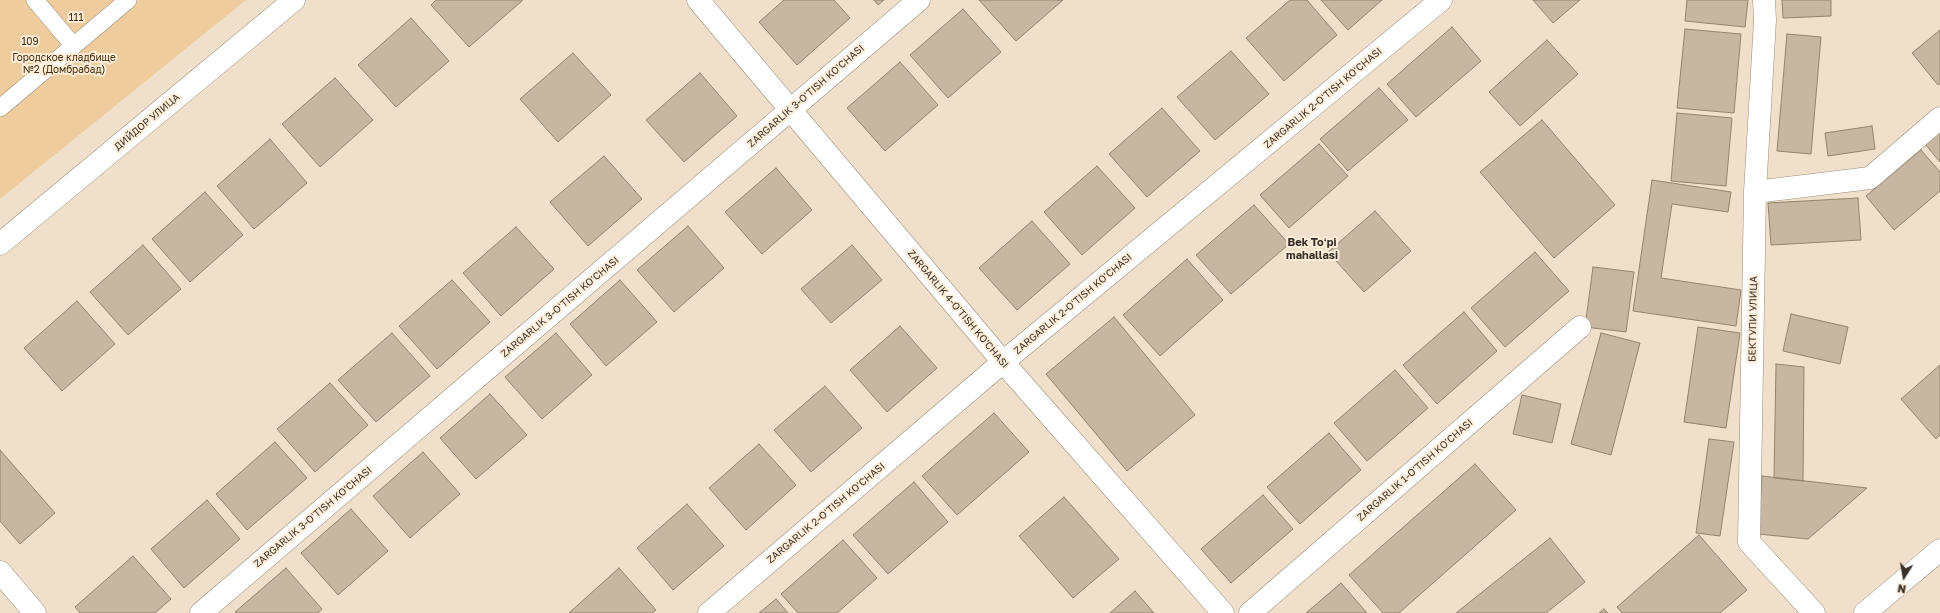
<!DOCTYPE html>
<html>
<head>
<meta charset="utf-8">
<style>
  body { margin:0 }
  #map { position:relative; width:1940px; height:613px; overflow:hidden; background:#f0e0cb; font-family:"Golos Text",sans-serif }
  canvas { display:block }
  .north { position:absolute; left:1884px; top:557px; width:40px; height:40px; -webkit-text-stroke:3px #feedd8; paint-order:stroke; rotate:191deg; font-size:11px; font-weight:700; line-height:16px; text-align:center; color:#383129 }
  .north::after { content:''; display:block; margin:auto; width:14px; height:18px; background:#383129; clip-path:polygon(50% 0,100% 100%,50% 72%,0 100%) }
</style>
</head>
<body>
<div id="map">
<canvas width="1940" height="613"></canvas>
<div class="north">N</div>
</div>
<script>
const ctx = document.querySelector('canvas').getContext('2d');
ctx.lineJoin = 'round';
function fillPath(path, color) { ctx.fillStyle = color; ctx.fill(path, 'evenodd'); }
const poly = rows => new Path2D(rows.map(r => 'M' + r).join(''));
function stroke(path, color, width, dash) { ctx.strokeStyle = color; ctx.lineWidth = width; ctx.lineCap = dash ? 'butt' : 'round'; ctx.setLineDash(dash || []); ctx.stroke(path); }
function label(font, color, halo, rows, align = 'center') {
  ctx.font = font + ' "Golos Text",sans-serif'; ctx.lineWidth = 4; ctx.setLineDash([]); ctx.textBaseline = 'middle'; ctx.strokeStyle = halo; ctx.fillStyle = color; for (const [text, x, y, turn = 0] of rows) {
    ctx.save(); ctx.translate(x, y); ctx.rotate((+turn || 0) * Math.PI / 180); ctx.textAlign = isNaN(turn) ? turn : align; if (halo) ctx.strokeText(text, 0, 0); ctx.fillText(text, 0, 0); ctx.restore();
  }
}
fillPath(poly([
  [0,0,246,0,0,199]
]), '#eecc9e');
const building = poly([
  [436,0,522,0,522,1,469,47,431,5,436,0],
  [784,0,834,0,850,18,797,65,759,22,784,0],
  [874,0,884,0,878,5,874,0],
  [979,0,1063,0,1016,41,979,0],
  [1290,0,1307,0,1337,35,1284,81,1246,38,1290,0],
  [1321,0,1382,0,1348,30,1321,0],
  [1533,0,1580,0,1553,23,1533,0],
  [1687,0,1748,0,1745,27,1685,21,1687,0],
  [1782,0,1831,0,1831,16,1783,18,1782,0],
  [963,9,1001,52,948,98,910,55,963,9],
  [411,18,449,61,396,107,358,65,411,18],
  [1452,27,1481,61,1416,117,1387,84,1452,27],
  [1685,29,1741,34,1734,113,1677,108,1685,29],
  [1940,30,1940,83,1938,85,1912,53,1940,30],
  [1787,34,1821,37,1811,154,1777,151,1787,34],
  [1547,40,1578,74,1520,126,1489,92,1547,40],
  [1231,51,1269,94,1215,140,1177,97,1231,51],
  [573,53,611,95,558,142,520,99,573,53],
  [900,62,938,105,885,151,847,108,900,62],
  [700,73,737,116,684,162,646,120,700,73],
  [335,78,373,120,320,167,282,124,335,78],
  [1379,88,1408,120,1348,171,1320,139,1379,88],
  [1162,108,1200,151,1147,197,1109,154,1162,108],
  [1677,113,1732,118,1726,186,1671,181,1677,113],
  [1542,120,1615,205,1554,258,1480,172,1542,120],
  [1872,126,1875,149,1828,156,1825,133,1872,126],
  [1940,131,1940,162,1925,144,1940,131],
  [270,139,307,183,254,229,217,186,270,139],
  [1319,144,1348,176,1289,228,1260,195,1319,144],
  [1921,150,1940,172,1940,191,1894,230,1866,196,1921,150],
  [604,156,642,199,588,246,550,202,604,156],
  [1097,166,1135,208,1082,255,1044,212,1097,166],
  [776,168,812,210,762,254,725,212,776,168],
  [1652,180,1731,192,1728,212,1672,204,1661,278,1741,290,1736,326,1633,311,1652,180],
  [205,192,243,235,190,282,152,239,205,192],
  [1858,198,1861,240,1771,245,1768,203,1858,198],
  [1254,205,1289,244,1231,294,1196,255,1254,205],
  [1375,211,1411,251,1364,292,1328,252,1375,211],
  [1032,221,1070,264,1017,310,979,268,1032,221],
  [688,226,724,268,674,312,637,270,688,226],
  [516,227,554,269,501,316,463,273,516,227],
  [143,245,181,289,128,335,90,292,143,245],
  [852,245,882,280,831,323,801,289,852,245],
  [1535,252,1569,291,1505,347,1471,308,1535,252],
  [1187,259,1223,300,1160,356,1123,315,1187,259],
  [1593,267,1634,272,1626,332,1585,327,1593,267],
  [452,280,490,322,437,369,399,326,452,280],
  [620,280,657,322,606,366,570,324,620,280],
  [77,301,115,344,62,391,24,348,77,301],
  [1464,312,1497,351,1437,404,1403,365,1464,312],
  [1791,314,1848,327,1840,364,1783,351,1791,314],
  [1114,317,1195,415,1127,471,1046,374,1114,317],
  [900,326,937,368,887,412,850,370,900,326],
  [1698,327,1740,333,1726,428,1684,422,1698,327],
  [392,333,430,376,376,422,338,380,392,333],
  [556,333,592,375,542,419,505,377,556,333],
  [1601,333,1640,343,1611,455,1571,444,1601,333],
  [1776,364,1804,367,1803,481,1774,478,1776,364],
  [1940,365,1940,435,1936,439,1901,399,1940,365],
  [1395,370,1428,408,1367,461,1334,423,1395,370],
  [330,383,368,425,315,472,277,429,330,383],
  [825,386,862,428,811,472,774,430,825,386],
  [490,394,527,435,476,479,440,438,490,394],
  [1522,395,1561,404,1552,443,1513,434,1522,395],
  [994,413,1029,452,957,515,922,476,994,413],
  [1329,433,1361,470,1300,524,1267,487,1329,433],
  [1709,439,1734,442,1720,536,1696,533,1709,439],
  [275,442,307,478,247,530,216,494,275,442],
  [759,444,796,485,746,530,709,488,759,444],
  [0,450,55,513,20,544,0,521,0,450],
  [423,452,460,494,410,538,373,496,423,452],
  [1475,464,1516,510,1399,613,1383,613,1349,575,1475,464],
  [1762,476,1867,488,1808,539,1758,534,1762,476],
  [914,482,948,522,888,574,853,535,914,482],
  [1263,495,1293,529,1231,583,1201,549,1263,495],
  [1064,497,1119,559,1073,598,1019,536,1064,497],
  [207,500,240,539,184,588,151,549,207,500],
  [687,504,724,546,673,590,637,548,687,504],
  [351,509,388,551,338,595,301,553,351,509],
  [1699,535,1747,590,1720,613,1622,613,1617,607,1699,535],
  [1550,538,1585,582,1546,613,1456,613,1550,538],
  [843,540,877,578,837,613,798,613,781,594,843,540],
  [133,556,171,599,155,613,80,613,75,607,133,556],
  [286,568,322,609,318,613,236,613,235,612,286,568],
  [619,568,656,610,652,613,569,613,619,568],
  [1341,583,1367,613,1306,613,1341,583],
  [1135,591,1154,613,1110,613,1135,591],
  [776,599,788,613,759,613,776,599],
  [1604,609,1608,613,1599,613,1604,609]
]);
fillPath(building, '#c6b6a2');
stroke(building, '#92836f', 1);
const lane = poly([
  [35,0,73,45],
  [0,108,128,0]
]);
const street = poly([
  [698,0,1003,362,1223,613],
  [1764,0,1765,20,1755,192,1749,542,1814,613],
  [1755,192,1870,178,1940,118],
  [0,244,294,0],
  [0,572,35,613],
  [201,613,919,0],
  [709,613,1003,362,1441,0],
  [1250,613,1580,327]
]);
const secondary = poly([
  [1865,613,1940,550]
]);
stroke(lane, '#9b8c78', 18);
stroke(street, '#9b8c78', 23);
stroke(secondary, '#9b8c78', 23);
stroke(lane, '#fff', 17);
stroke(street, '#fff', 22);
stroke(secondary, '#fff', 22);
label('10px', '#422c0a', '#feedd8', [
  ["111",76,18],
  ["109",30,42],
  ["Городское кладбище",64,58],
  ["№2 (Домбрабад)",64,70]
]);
label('10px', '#383129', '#feedd8', [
  ["ZARGARLIK 3-O'TISH KO'CHASI",806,96,-41],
  ["ZARGARLIK 2-O'TISH KO'CHASI",1323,98,-40],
  ["ДИЙДОР УЛИЦА",147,122,-40],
  ["ZARGARLIK 2-O'TISH KO'CHASI",1073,304,-40],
  ["ZARGARLIK 3-O'TISH KO'CHASI",560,307,-40],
  ["ZARGARLIK 4-O'TISH KO'CHASI",958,309,50],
  ["БЕКТУПИ УЛИЦА",1753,319,-89],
  ["ZARGARLIK 1-O'TISH KO'CHASI",1415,470,-41],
  ["ZARGARLIK 2-O'TISH KO'CHASI",826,513,-40],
  ["ZARGARLIK 3-O'TISH KO'CHASI",313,517,-40]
]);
label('bold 11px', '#383129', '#feedd8', [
  ["Bek Toʻpi",1312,243],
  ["mahallasi",1312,256]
]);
</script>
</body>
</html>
